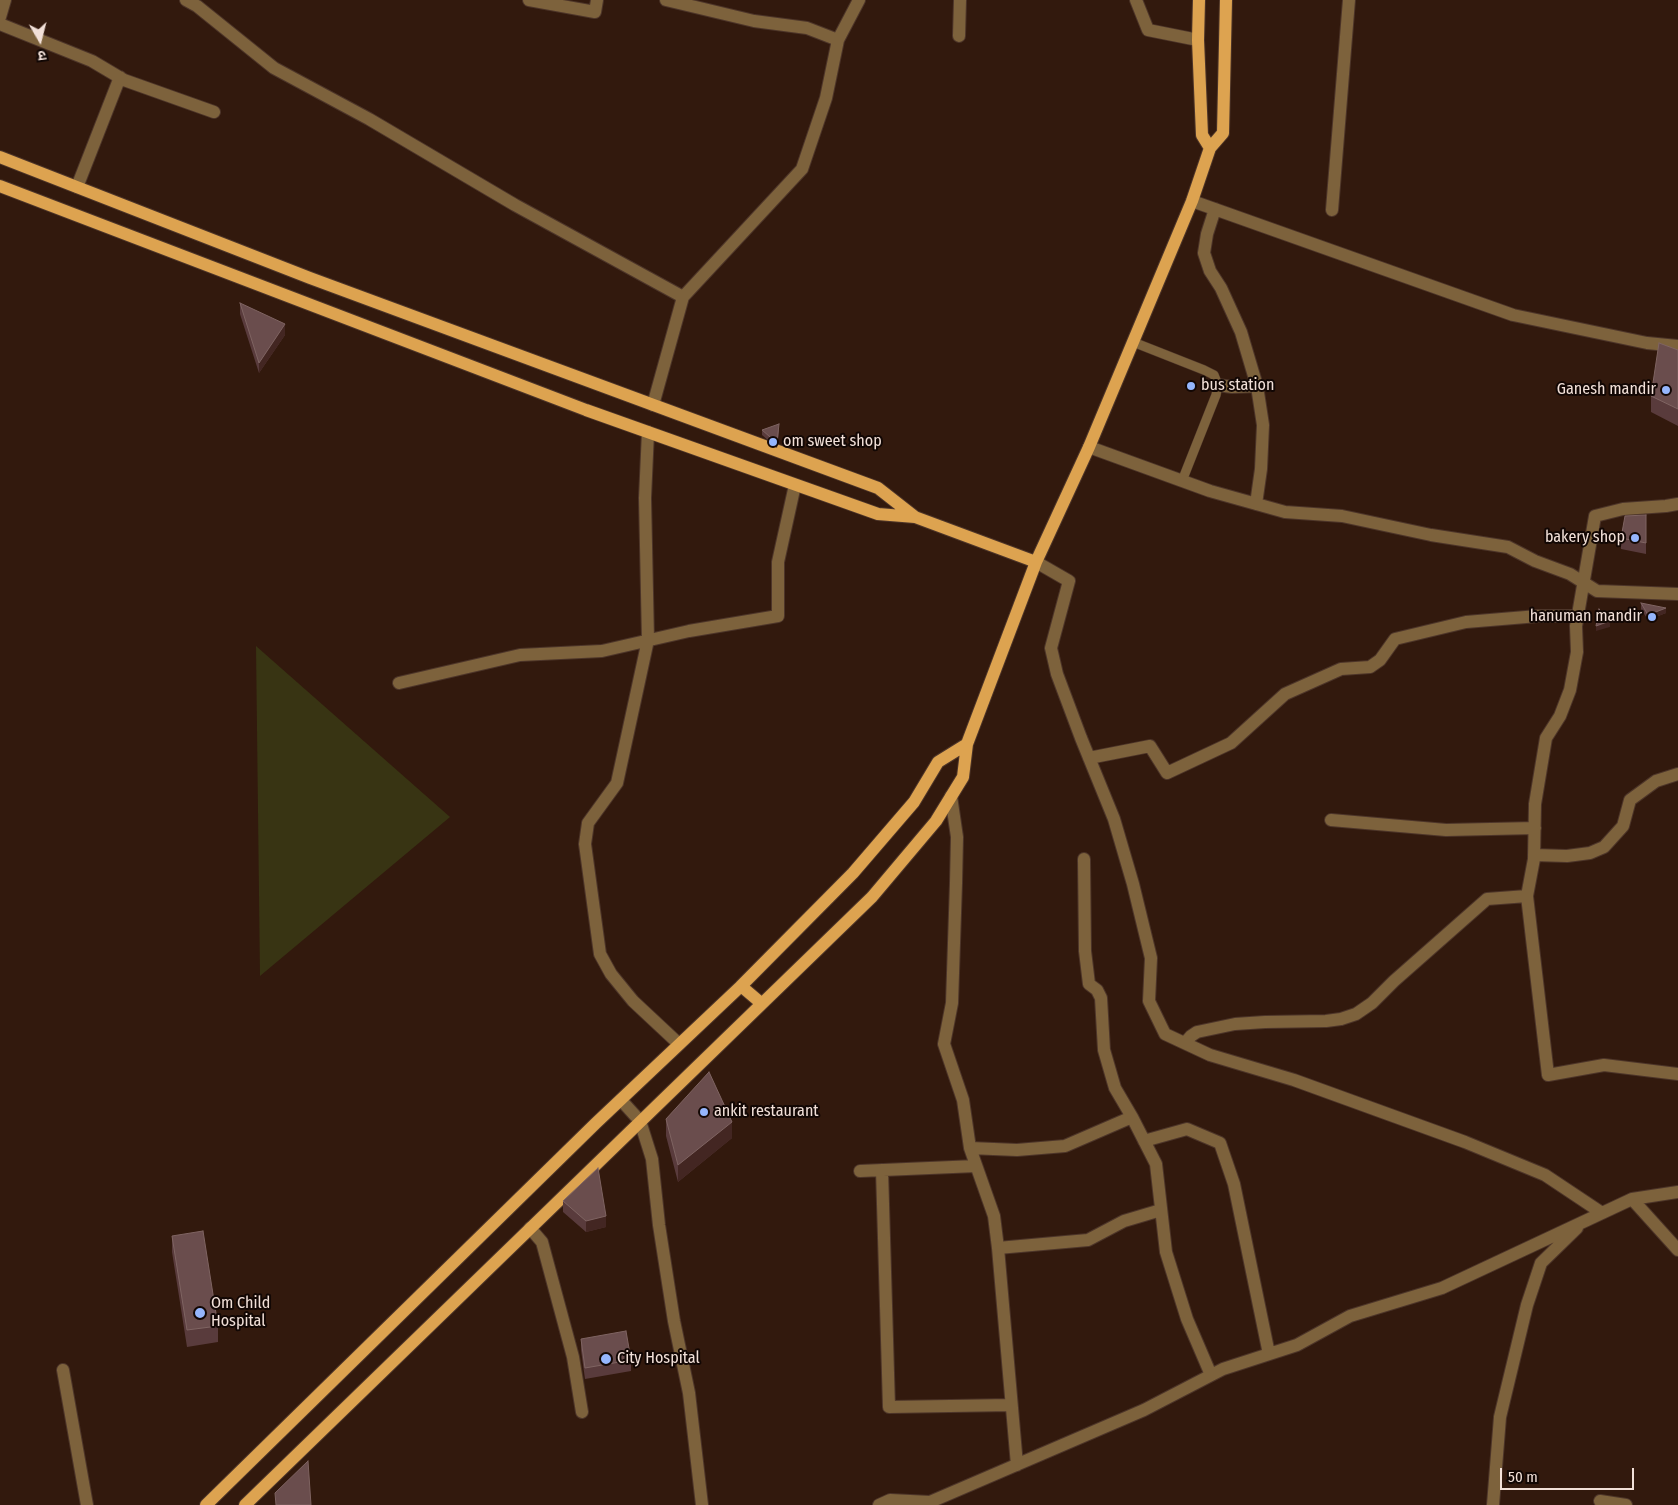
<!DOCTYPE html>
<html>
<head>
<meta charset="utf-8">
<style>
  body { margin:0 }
  #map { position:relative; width:1678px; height:1505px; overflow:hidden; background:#32190d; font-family:"Fira Sans Condensed","Noto Sans Devanagari",sans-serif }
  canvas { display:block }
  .north { position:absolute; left:15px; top:15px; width:50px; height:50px; -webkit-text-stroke:4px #120704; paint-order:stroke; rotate:172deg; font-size:14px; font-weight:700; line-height:20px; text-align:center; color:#f2e0d8 }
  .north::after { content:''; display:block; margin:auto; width:18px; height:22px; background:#f2e0d8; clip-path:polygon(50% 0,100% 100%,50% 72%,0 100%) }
  .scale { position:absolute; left:1500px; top:1468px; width:134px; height:22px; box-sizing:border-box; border:2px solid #f2e0d8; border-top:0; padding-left:6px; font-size:15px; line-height:18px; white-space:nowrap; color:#f2e0d8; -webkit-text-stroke:4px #120704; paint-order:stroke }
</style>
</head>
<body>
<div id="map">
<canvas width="1678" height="1505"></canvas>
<div class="north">उ</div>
<div class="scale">50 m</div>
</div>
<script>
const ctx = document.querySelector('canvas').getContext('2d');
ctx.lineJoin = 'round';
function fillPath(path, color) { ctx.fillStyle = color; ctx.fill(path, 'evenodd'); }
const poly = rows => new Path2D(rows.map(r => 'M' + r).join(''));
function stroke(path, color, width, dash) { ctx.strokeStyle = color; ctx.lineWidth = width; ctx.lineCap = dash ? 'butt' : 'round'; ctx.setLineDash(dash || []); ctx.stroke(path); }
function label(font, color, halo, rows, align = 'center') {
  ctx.font = font + ' "Fira Sans Condensed",sans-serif'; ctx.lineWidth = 4; ctx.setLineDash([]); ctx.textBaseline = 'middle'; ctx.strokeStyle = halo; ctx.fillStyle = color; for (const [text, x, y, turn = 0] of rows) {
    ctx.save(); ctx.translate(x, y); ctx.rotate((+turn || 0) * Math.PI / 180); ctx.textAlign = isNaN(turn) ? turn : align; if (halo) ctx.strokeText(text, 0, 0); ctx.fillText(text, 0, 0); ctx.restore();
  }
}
fillPath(poly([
  [256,646,450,817,260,976]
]), '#383413');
const lane = poly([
  [1133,342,1204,370,1214,375,1218,385,1216,395,1182,481]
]);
const street = poly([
  [186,0,197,6,274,68,369,119,515,205,683,297],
  [529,0,595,12,597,0],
  [666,0,754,21,807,28,838,40],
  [1136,0,1148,30,1198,40],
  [0,17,5,0],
  [0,24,92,61,124,80,214,112],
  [959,36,960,0],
  [77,187,120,77],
  [1192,201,1513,315,1647,343,1678,346],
  [1215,209,1207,234,1204,253,1210,271,1221,288,1241,332,1257,386,1263,425,1261,469,1256,504],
  [1332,210,1349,0],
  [1218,385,1232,387,1257,386],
  [653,405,683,297,802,169,826,98,838,40,859,0],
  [648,432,645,498,648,640,617,783,588,823,585,844,600,954,611,974,633,1001,679,1044],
  [1089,447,1210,491,1285,512,1342,516,1431,535,1508,547,1535,561,1570,574,1597,591,1678,594],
  [1678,504,1666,506,1623,509,1595,516,1576,626,1577,652,1570,690,1560,716,1546,738,1535,804,1534,859,1527,896,1548,1075,1604,1065,1678,1074],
  [1036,562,1069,581,1051,648,1057,674,1081,738,1114,819,1133,884,1151,958,1149,1001,1165,1034,1210,1055,1294,1080,1465,1142,1545,1175,1602,1213],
  [399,683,520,655,602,651,689,631,778,616,778,562,795,485],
  [1089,758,1150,746,1167,773,1231,743,1285,694,1341,669,1370,667,1380,660,1395,639,1466,622,1538,616,1578,616],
  [951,796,957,837,956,883,952,1003,944,1044,963,1100,970,1148,994,1216,998,1248,1017,1465],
  [1331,820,1446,830,1535,828],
  [1534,855,1567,856,1590,853,1604,847,1623,826,1630,800,1656,781,1678,774],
  [1084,859,1085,951,1089,984,1097,990,1101,998,1104,1050,1115,1088,1132,1117],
  [1185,1043,1191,1036,1197,1032,1235,1024,1265,1022,1326,1021,1341,1019,1356,1014,1372,1003,1394,981,1487,899,1527,896],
  [621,1100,640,1121,652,1159,659,1225,674,1321,689,1393,702,1505],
  [1144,1141,1187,1129,1220,1143,1234,1184,1269,1354],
  [970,1148,1017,1150,1065,1146,1132,1117,1156,1164,1166,1252,1187,1319,1211,1375],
  [882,1170,889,1407,1011,1405],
  [860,1171,976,1166],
  [1632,1199,1678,1250],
  [530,1228,542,1242,573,1357,582,1412],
  [998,1248,1088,1240,1124,1221,1161,1210],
  [63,1370,87,1505],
  [1600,1501,1626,1505],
  [879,1505,890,1500,930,1502,1144,1410,1223,1369,1297,1345,1350,1316,1442,1288,1632,1199,1678,1192],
  [1493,1505,1500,1417,1527,1305,1541,1263,1577,1228]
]);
const primary = poly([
  [1199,0,1198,40,1202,135,1210,148],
  [0,157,310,278,878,488,915,517],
  [0,186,586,410,878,514,915,517,1036,562],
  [741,986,761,1003],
  [206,1505,596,1123,741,986,853,873,914,802,938,762,967,744],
  [245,1505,872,897,936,821,963,777,967,744,1036,562,1089,447,1192,201,1210,148,1223,133,1226,0]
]);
stroke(lane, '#4d3529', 10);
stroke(street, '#4d3529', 14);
stroke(primary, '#4d3529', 14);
stroke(lane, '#7d623c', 9);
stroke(street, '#7d623c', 12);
stroke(primary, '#dda350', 12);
fillPath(poly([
  [240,303,285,335,259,373,240,314],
  [1678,350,1678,426,1651,412,1651,396],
  [762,430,779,430,777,448,762,435],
  [1646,515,1646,554,1621,549,1621,538],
  [1641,603,1666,613,1648,620,1641,609],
  [666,1119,732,1138,678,1182,666,1136],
  [563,1201,606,1227,586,1232,563,1212],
  [172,1236,218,1326,218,1342,187,1347,172,1252],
  [581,1339,631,1360,631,1371,585,1379,581,1350]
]), '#593b3c');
fillPath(poly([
  [285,324,285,335,259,373,259,363],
  [1666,608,1666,613,1648,620,1648,615],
  [1610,621,1610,627,1596,631,1596,626],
  [732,1122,732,1138,678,1182,678,1165],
  [606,1216,606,1227,586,1232,586,1221]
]), '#432622');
const building = poly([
  [240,303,285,324,259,363,240,303],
  [1659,343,1678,350,1678,409,1651,396,1659,343],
  [779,424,777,443,762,430,779,424],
  [1646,515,1646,543,1621,538,1625,516,1646,515],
  [1641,603,1666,608,1648,615,1641,603],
  [1599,609,1610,621,1596,626,1599,609],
  [709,1072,732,1122,678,1165,666,1119,709,1072],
  [598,1168,606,1216,586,1221,563,1201,598,1168],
  [203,1231,218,1326,187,1330,172,1236,203,1231],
  [626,1331,631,1360,585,1368,581,1339,626,1331],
  [308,1461,311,1505,276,1505,275,1493,308,1461]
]);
fillPath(building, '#6a4d4d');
stroke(building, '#7f6462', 1);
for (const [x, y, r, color] of [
  [1191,386,5,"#95b6fd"],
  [1666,390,5,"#95b6fd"],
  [773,442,5,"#95b6fd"],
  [1635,538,5,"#95b6fd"],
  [1652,617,5,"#95b6fd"],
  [704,1112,5,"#95b6fd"],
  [200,1313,6,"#95b6fd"],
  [606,1359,6,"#95b6fd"]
]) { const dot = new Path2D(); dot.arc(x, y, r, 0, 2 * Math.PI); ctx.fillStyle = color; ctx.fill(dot); stroke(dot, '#120704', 2); }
label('16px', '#f2e0d8', '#120704', [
  ["bus station",1201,386],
  ["Ganesh mandir",1656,390,"right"],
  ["om sweet shop",783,442],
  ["bakery shop",1625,538,"right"],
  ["hanuman mandir",1642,617,"right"],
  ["ankit restaurant",714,1112],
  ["Om Child",211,1304],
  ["Hospital",211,1322],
  ["City Hospital",617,1359]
], 'left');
</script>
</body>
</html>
